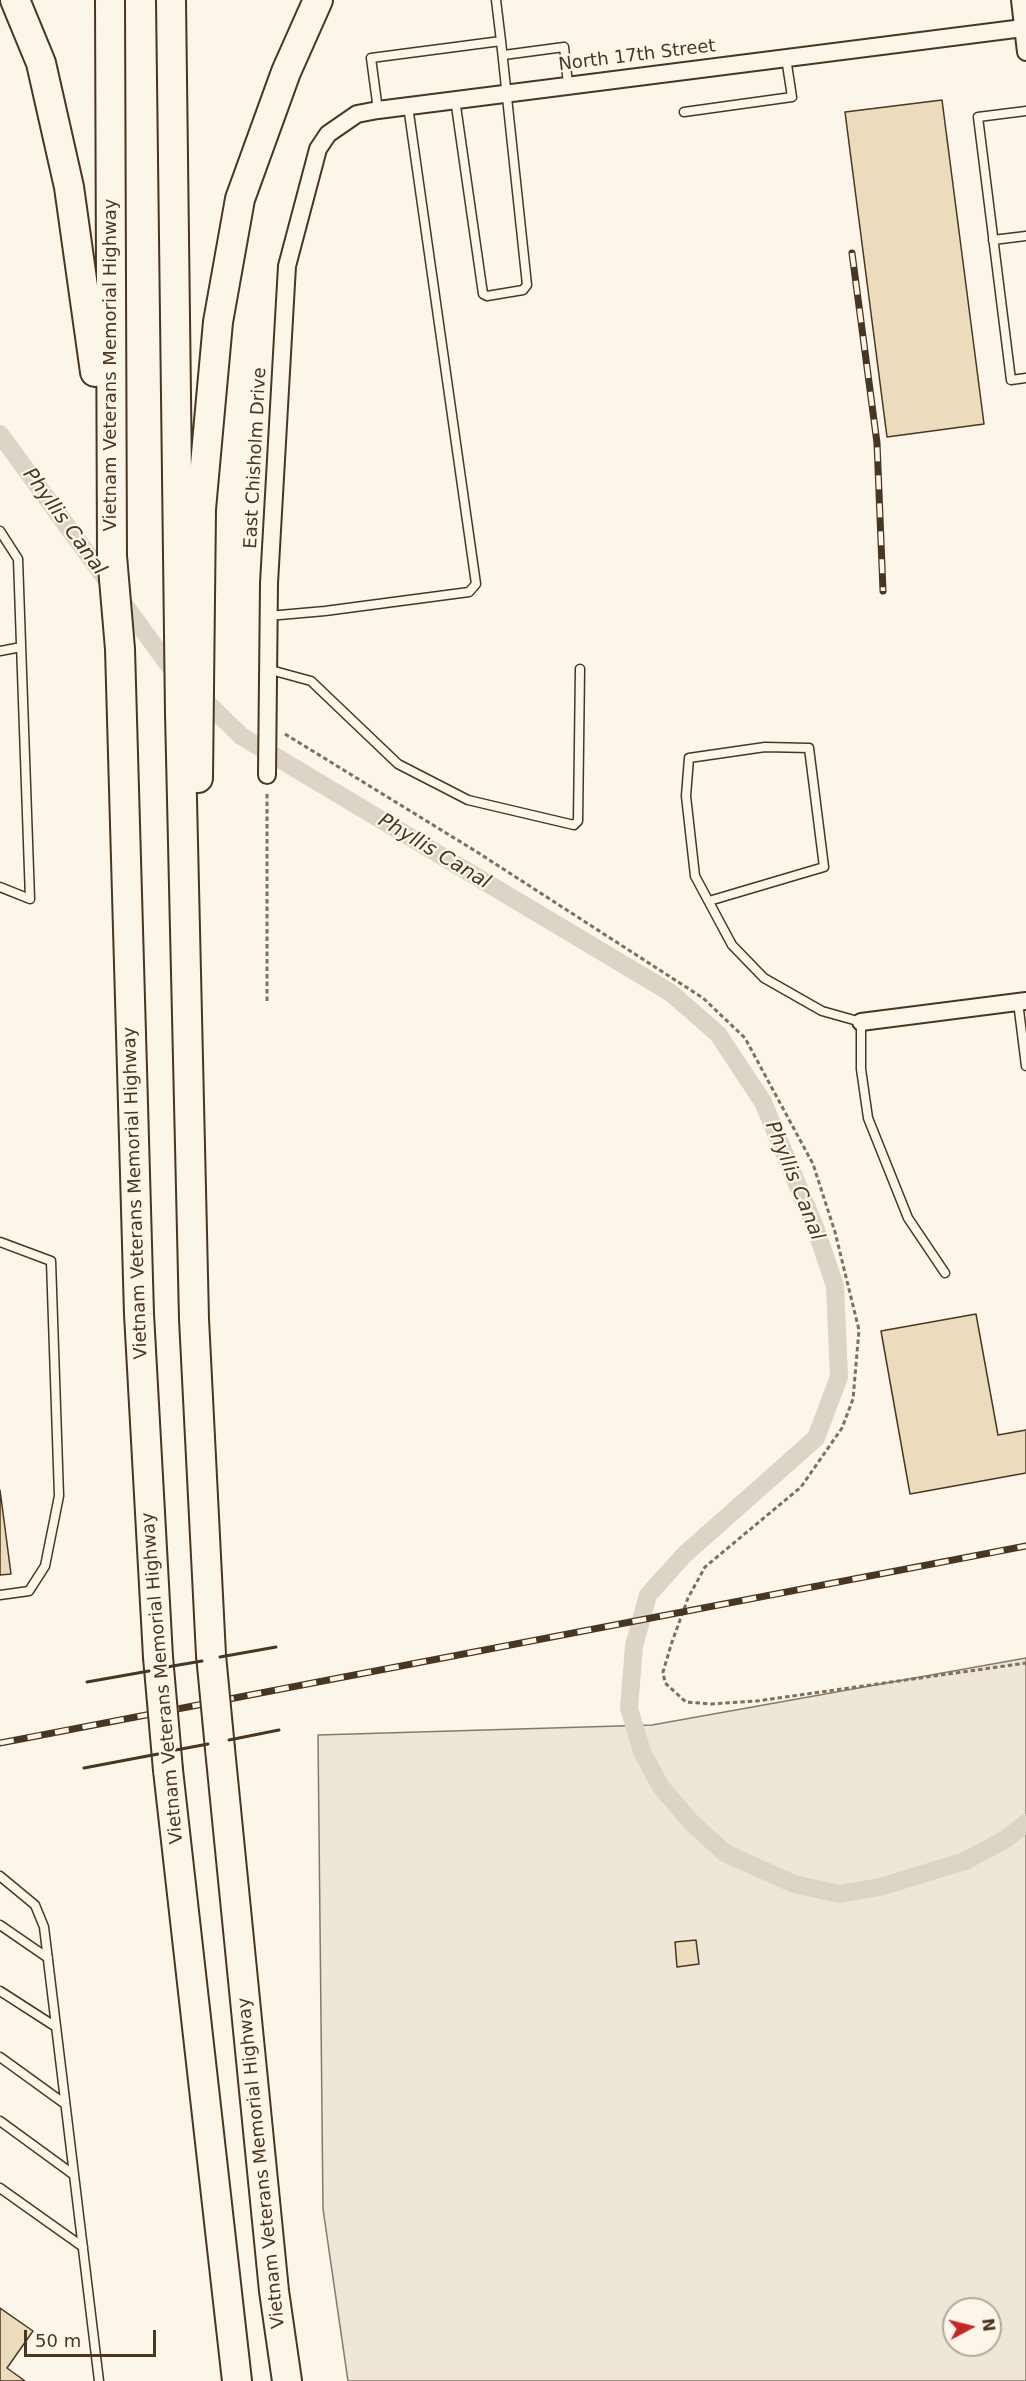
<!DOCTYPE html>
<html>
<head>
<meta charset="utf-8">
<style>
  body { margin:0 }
  #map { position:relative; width:1026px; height:2381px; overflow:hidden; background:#fbf6e9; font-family:"DejaVu Sans",sans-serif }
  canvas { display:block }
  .north { position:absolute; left:942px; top:2297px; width:60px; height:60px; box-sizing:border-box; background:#fbf6e9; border:2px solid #b4a999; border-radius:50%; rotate:83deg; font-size:16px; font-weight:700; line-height:24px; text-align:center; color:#4a3520 }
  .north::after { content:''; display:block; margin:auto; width:21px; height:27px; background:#c62828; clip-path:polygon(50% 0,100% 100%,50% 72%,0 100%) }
  .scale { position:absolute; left:24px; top:2330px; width:132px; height:27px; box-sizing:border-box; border:3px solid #4a3520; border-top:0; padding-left:8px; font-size:18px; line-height:21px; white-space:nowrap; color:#4a3520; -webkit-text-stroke:4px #fbf6e9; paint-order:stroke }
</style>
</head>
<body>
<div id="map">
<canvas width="1026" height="2381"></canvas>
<div class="north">N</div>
<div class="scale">50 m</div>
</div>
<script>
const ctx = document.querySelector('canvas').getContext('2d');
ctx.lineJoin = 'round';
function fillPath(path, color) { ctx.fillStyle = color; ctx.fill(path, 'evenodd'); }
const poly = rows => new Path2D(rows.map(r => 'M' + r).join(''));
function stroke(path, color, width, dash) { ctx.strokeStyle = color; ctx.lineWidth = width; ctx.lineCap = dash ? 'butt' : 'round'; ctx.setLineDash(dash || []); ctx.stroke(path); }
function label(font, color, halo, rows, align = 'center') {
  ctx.font = font + ' "DejaVu Sans",sans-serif'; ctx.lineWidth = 4.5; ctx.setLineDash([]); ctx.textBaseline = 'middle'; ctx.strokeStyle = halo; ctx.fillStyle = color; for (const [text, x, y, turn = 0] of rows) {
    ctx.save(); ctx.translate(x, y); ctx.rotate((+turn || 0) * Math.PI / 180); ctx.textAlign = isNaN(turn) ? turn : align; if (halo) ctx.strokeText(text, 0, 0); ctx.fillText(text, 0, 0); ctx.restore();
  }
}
const green = poly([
  [1026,1658,1026,2381,348,2381,323,2209,318,1735,652,1725,1026,1658],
  [954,2309,990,2309,990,2345,954,2345,954,2309]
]);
fillPath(green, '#ede6d9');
stroke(green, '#887966', 1.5);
stroke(poly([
  [0,434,167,663,241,736,671,993,718,1034,763,1102,815,1227,835,1286,839,1377,816,1438,685,1554,648,1595,634,1646,629,1708,642,1752,661,1787,692,1823,725,1853,794,1884,839,1894,880,1887,965,1861,1006,1839,1026,1823]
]), '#dcd4c6', 18);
const building = poly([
  [942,100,984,424,887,437,845,112,942,100],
  [976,1314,998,1435,1026,1430,1026,1473,910,1494,881,1331,976,1314],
  [0,1490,11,1574,0,1575,0,1490],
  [696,1940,699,1964,677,1967,675,1942,696,1940],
  [0,2308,33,2331,7,2368,25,2381,0,2381,0,2308]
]);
fillPath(building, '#ecdcbc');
stroke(building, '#4a3520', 1.5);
const lane = poly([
  [496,0,501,41],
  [504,55,564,47,568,84],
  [378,110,371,58,501,41,527,285,523,290,487,296,483,294,455,99],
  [1026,111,978,117,1011,380,1026,378],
  [684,112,792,97,786,58],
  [993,240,1026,236],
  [0,531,18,559,30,899,0,887],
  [268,616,325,611,469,592,476,584,408,106],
  [0,651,21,647],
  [267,669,311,681,398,764,468,800,574,825,578,821,580,669],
  [709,901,824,867,809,748,765,747,689,758,686,796,695,876,732,945,764,978,822,1011,861,1022,861,1069,868,1118,908,1218,945,1273],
  [1018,1002,1026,1066],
  [0,1242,51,1261,59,1496,45,1566,29,1591,0,1595],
  [0,1876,35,1905,44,1927,99,2381],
  [0,1925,48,1958],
  [0,1991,56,2027],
  [0,2057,65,2104],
  [0,2121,74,2175],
  [0,2188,83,2247]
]);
const street = poly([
  [1020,0,1026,52],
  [267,775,269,583,287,266,318,149,328,134,357,114,378,110,1023,28],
  [861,1022,1026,1001]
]);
const highway = poly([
  [15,0,41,63,69,187,95,372],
  [110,0,112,556,120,649,139,1314,158,1657],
  [171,0,180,713,194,1319,211,1655],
  [198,778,201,509,218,322,240,199,286,72,318,0],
  [220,1749,274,2291,287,2381],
  [168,1770,237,2381]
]);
stroke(lane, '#4a3520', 11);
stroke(street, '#4a3520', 20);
stroke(highway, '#4a3520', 32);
stroke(poly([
  [285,734,477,852,703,998,745,1038,813,1164,835,1232,859,1330,853,1399,842,1428,801,1487,705,1567,688,1598,672,1642,663,1672,665,1683,686,1702,711,1704,757,1701,1026,1663],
  [267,1001,267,792]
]), '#7f6f5c', 3, [4.5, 3]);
stroke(lane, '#fbf6e9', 8);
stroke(street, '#fbf6e9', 16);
stroke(highway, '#fbf6e9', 28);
const rail = poly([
  [852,253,877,443,883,591],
  [0,1743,1026,1546]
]);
stroke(rail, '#4a3520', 7);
stroke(rail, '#fbf6e9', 4.5, [14]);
const highwayBridge = poly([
  [211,1655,220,1749],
  [158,1657,168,1770]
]);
stroke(highwayBridge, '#4a3520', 32, []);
stroke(highwayBridge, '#fbf6e9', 28);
stroke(poly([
  [220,1657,276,1647],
  [167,1667,202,1661],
  [87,1682,149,1671],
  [229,1740,279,1730],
  [176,1750,208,1744],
  [84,1768,158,1754]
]), '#4a3520', 3);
label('18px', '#4a3520', '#fbf6e9', [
  ["North 17th Street",637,56,-7],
  ["Vietnam Veterans Memorial Highway",111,365,-90],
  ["East Chisholm Drive",256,458,-87],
  ["Vietnam Veterans Memorial Highway",136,1193,-92],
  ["Vietnam Veterans Memorial Highway",163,1678,-95],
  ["Vietnam Veterans Memorial Highway",262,2163,-96]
]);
label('italic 20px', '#4a3520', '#fbf6e9', [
  ["Phyllis Canal",64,522,54],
  ["Phyllis Canal",434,852,31],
  ["Phyllis Canal",794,1181,68]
]);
</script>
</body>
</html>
